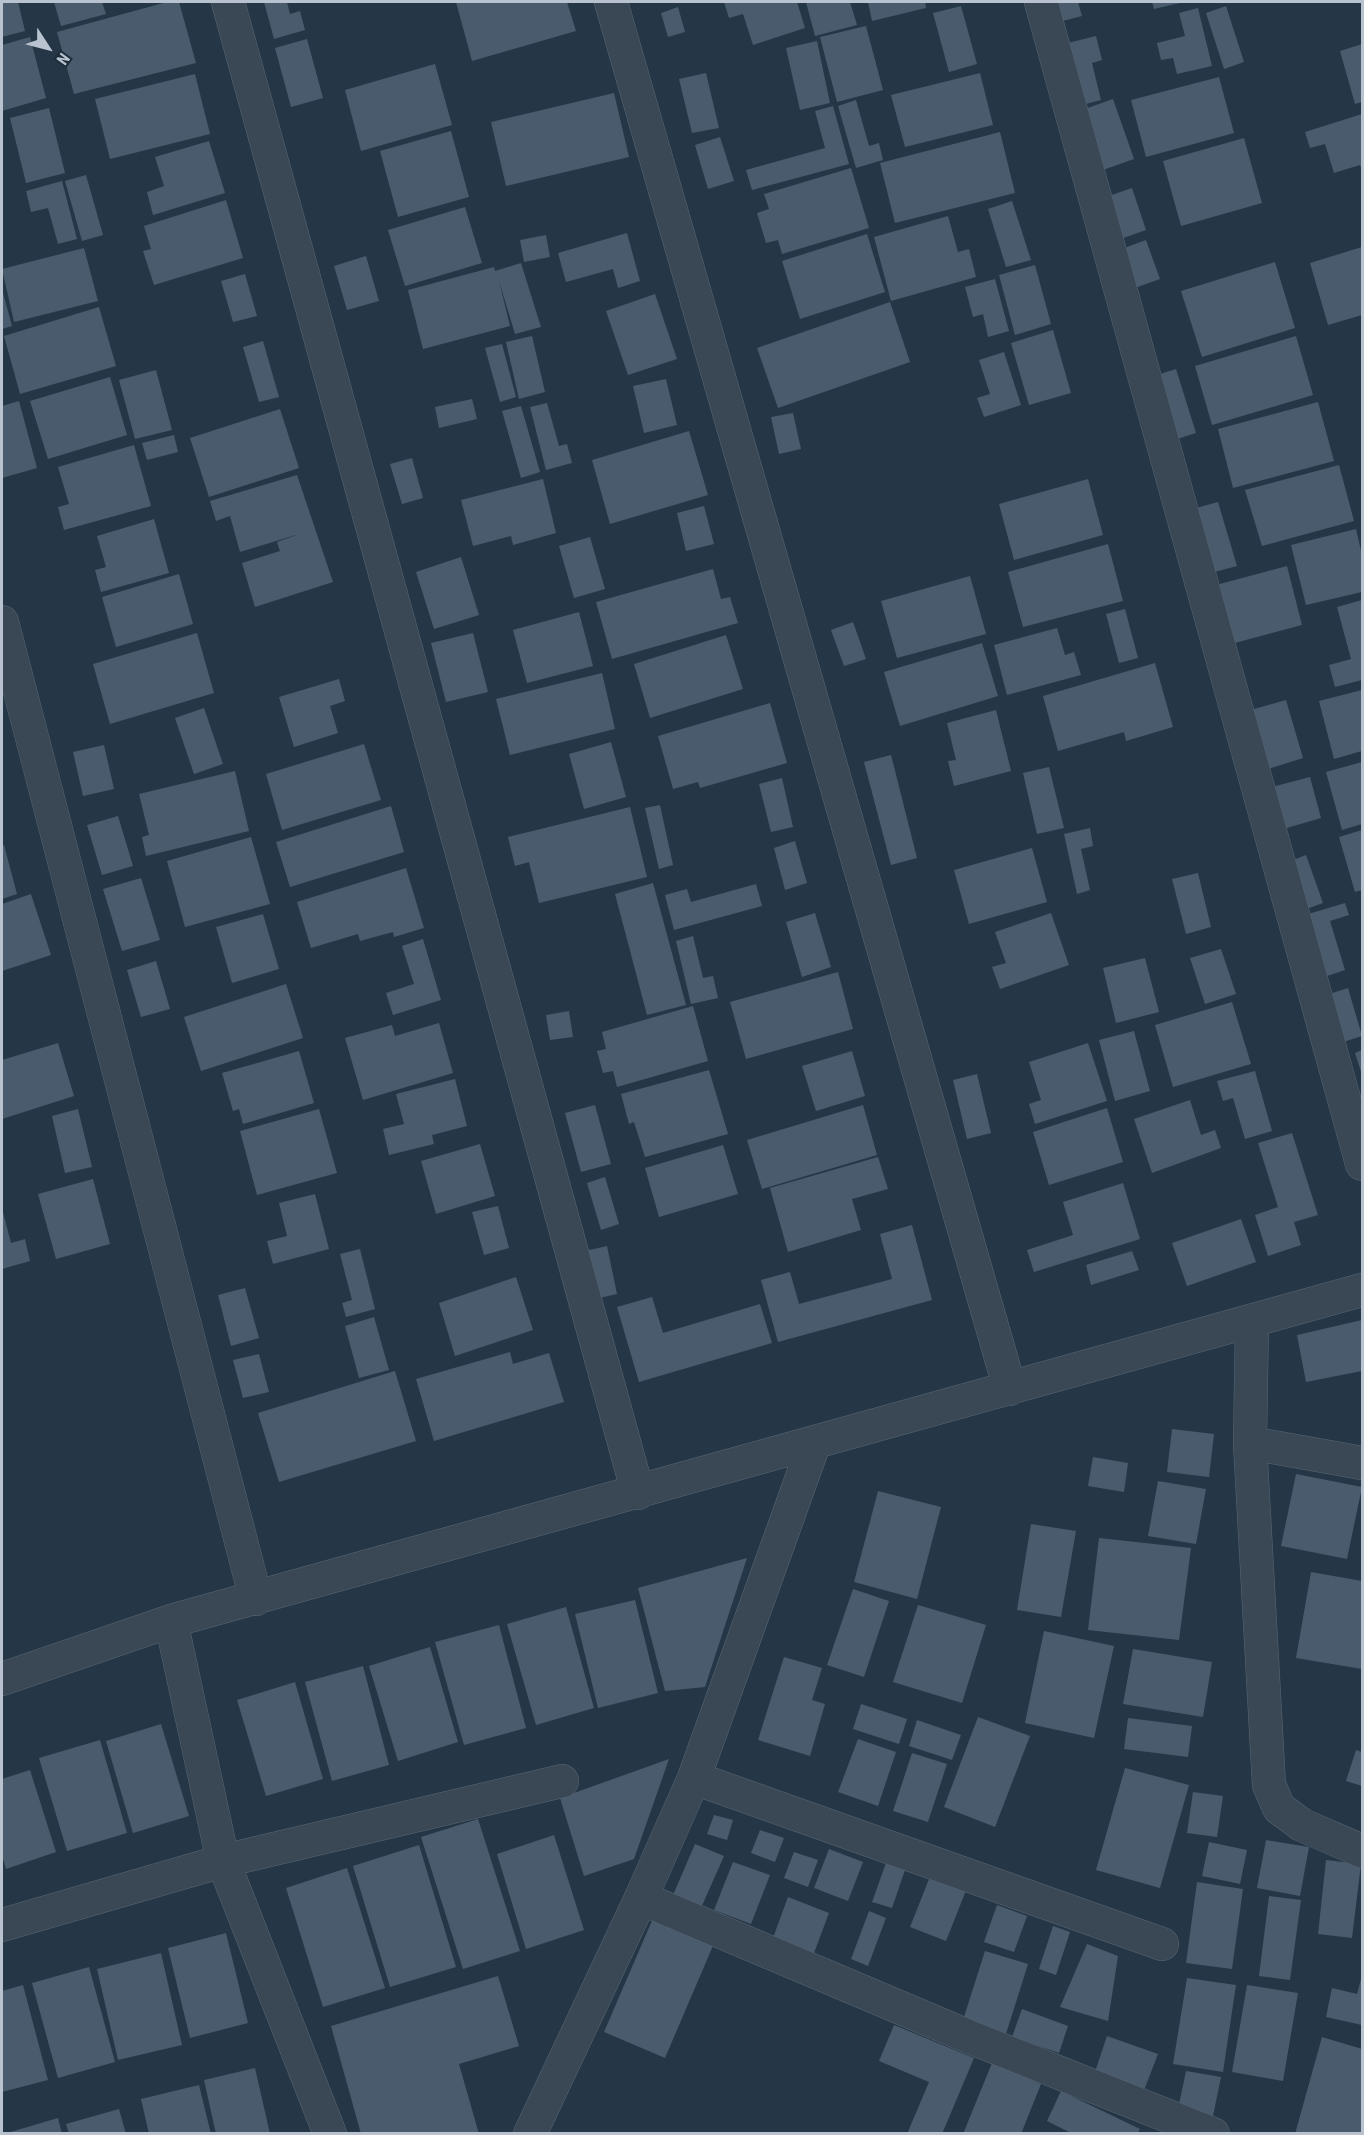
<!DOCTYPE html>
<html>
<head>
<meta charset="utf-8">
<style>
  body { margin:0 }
  #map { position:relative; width:1364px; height:2135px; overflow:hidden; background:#253747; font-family:"Roboto Condensed",sans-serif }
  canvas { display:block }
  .frame { position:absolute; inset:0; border:3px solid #b8c3cf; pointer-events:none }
  .north { position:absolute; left:18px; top:18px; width:60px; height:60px; -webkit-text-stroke:4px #1e2d3b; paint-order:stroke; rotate:126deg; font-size:16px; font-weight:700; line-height:24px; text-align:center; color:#b8c3cf }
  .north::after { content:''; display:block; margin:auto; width:21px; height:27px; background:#b8c3cf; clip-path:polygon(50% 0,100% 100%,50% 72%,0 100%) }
</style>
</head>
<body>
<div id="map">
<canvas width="1364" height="2135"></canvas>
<div class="frame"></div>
<div class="north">N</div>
</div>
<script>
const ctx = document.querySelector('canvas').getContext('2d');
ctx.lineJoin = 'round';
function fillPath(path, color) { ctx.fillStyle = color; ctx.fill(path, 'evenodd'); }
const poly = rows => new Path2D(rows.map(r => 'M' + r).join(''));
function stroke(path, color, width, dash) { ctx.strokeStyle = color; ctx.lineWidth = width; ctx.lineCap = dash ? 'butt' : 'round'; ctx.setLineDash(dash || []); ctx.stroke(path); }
fillPath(poly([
  [2,2,18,2,25,31,2,37],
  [54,2,102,2,106,14,61,26],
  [167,2,179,2,196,63,74,94,57,32],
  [264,2,287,2,290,14,300,11,305,30,274,39],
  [456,2,567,2,576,31,472,61],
  [724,2,797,2,805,28,753,45,743,14,729,18],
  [806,2,850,2,857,25,815,36],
  [868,2,925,2,926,8,872,21],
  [1054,2,1078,2,1082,16,1059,22],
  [1152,2,1184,2,1154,9],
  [961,6,977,64,949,72,933,13],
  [1226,6,1244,62,1224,69,1206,13],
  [678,7,685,32,668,37,661,13],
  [1198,8,1212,66,1177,74,1173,58,1161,60,1157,43,1185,36,1179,13],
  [866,26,883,90,837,102,820,37],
  [1096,36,1102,60,1092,63,1101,100,1078,106,1064,44],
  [30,37,46,98,2,111,2,45],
  [307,39,323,98,291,107,275,48],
  [817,41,830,103,800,110,786,48],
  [1362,44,1362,102,1355,104,1340,51],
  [435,64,452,125,361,151,345,90],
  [706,73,719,128,692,133,679,79],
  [980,73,993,125,905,147,891,95],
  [195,74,210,134,110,159,95,99],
  [1219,77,1234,133,1146,157,1131,100],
  [614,93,629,157,506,186,491,122],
  [1113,99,1134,159,1103,170,1082,110],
  [856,100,869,146,879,143,883,160,856,168,838,106],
  [833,106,849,164,752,190,746,170,825,148,815,111],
  [49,108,65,173,26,183,10,118],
  [1362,114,1362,170,1360,165,1334,173,1325,144,1310,148,1305,132],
  [451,131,469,197,398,217,380,151],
  [1000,132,1015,193,895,223,880,163],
  [720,137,734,181,708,189,695,145],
  [1244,138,1262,203,1181,226,1163,161],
  [209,141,225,193,153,215,147,192,164,186,155,157],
  [851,168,869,228,782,254,778,240,766,243,757,213,769,209,764,194],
  [86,175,103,235,82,241,65,181],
  [62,181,77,239,58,244,48,208,31,212,26,191],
  [1132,188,1146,230,1118,240,1103,198],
  [226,200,243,258,154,285,143,251,151,249,144,226],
  [1012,201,1031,260,1006,267,988,209],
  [465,207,482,263,405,286,388,230],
  [948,216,958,252,969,249,976,277,891,301,874,237],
  [627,233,640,281,618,288,613,269,566,282,558,253],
  [867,234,885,292,800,319,782,261],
  [546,235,550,257,524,262,520,240],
  [1146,240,1160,279,1132,289,1119,250],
  [1362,247,1362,315,1328,325,1310,263],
  [84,248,98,301,14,322,2,269],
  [366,256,379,301,347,310,334,266],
  [1275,262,1295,328,1202,357,1181,291],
  [521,263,541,327,515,334,499,281,510,326,423,349,408,290,494,267,495,271],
  [1035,265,1051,324,1015,335,999,275],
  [245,274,257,316,233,322,221,281],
  [995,279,1009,331,988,337,983,314,973,317,965,287],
  [2,289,12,326,2,329],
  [655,294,677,359,628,375,606,311],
  [890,302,910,362,778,408,757,348],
  [99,307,116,366,20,394,4,336],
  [1053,330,1071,393,1029,405,1011,343],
  [532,336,545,392,519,399,506,342],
  [1296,336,1313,395,1212,425,1195,366],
  [263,341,279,397,259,402,243,347],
  [502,344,516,397,500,402,485,348],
  [1004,352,1021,405,984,417,977,398,990,394,979,360],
  [1176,369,1196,433,1174,440,1154,376],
  [156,370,172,430,135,439,119,380],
  [110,377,127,435,48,459,30,401],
  [666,379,677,425,644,433,633,386],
  [472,399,477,419,439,428,435,407],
  [19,401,37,468,2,478,2,406],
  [1318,402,1334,461,1233,488,1218,429],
  [547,403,559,446,567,444,572,463,546,470,530,407],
  [521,406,540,472,521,478,502,411],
  [280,409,299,468,209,497,190,438],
  [793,413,801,449,779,454,771,417],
  [689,431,708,495,610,524,592,460],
  [174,435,178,452,147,460,142,443],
  [134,445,151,506,64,530,58,507,69,504,58,467],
  [412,458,423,498,402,504,390,464],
  [1339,465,1354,521,1262,546,1245,490],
  [297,475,333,582,255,607,242,563,280,551,277,542,299,534,240,552,230,516,216,521,210,501],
  [543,479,556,533,513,545,511,536,473,546,461,500],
  [1088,479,1103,535,1014,560,999,504],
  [1218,502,1237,566,1207,574,1189,510],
  [704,506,714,544,686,551,677,513],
  [154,519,169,573,101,592,95,570,106,567,97,536],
  [1356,529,1362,555,1362,592,1306,605,1291,545],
  [590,537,605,589,574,598,559,546],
  [1108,544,1123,601,1023,627,1008,572],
  [461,557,479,615,434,629,416,572],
  [1287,566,1302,625,1231,644,1216,585],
  [713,569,721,599,730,597,738,623,612,659,596,602],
  [179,574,193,624,116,647,102,597],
  [970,576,986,634,897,658,881,601],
  [1362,600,1362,680,1335,687,1329,665,1351,659,1337,607],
  [1125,609,1138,658,1119,663,1106,614],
  [579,612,593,666,527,683,513,630],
  [853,622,866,659,844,666,831,630],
  [1057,628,1065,655,1074,652,1081,675,1007,695,994,645],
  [197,633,214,693,110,724,93,664],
  [473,633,488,692,446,702,431,643],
  [726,635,743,689,650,718,634,664],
  [982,643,998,696,900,726,884,672],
  [1155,663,1173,727,1126,741,1124,732,1058,751,1043,696],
  [602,673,615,729,510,755,496,699],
  [339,679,345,701,330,706,338,733,294,747,279,697],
  [1362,690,1362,751,1334,759,1319,701],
  [1286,700,1303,758,1265,770,1247,711],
  [770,703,787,763,700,788,698,782,673,789,658,736],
  [204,708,223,764,194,774,175,718],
  [996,710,1011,771,954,786,948,761,956,760,947,723],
  [611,742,626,797,584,809,569,754],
  [364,744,381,800,282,830,266,774],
  [104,745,114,789,83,796,73,752],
  [891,755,917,858,891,865,864,762],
  [1362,762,1362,824,1342,830,1326,772],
  [1049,767,1064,828,1037,834,1023,773],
  [235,771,249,831,146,856,142,837,149,835,139,794],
  [1310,777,1321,818,1280,830,1268,788],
  [782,778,793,827,771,832,759,784],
  [660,805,673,865,659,869,645,808],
  [391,806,404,852,290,887,276,842],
  [630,807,647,877,539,903,529,862,515,866,508,837],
  [118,816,133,866,102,875,87,825],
  [1090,828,1093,846,1081,849,1090,890,1077,894,1064,834],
  [1362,830,1362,890,1355,892,1339,837],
  [251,837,270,904,185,927,167,861],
  [795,841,807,883,785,890,774,848],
  [4,845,17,894,2,899,2,846],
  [1032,848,1047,902,969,924,954,870],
  [1306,855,1323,903,1304,910,1286,863],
  [406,868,424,928,394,937,393,932,360,941,358,934,311,948,297,902],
  [1198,873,1211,927,1186,934,1172,879],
  [141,878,160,940,122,951,103,889],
  [653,883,686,1005,647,1015,615,894],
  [756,884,762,906,674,930,665,895,687,889,691,902],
  [31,894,51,955,2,971,2,904],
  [1345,903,1349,915,1330,921,1345,970,1324,977,1305,915],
  [815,913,831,967,802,977,786,922],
  [1051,913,1069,965,1000,989,992,967,1006,963,995,932],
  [263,914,279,969,232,983,216,927],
  [693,936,703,978,713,976,718,998,691,1004,676,941],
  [423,939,441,1000,393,1015,386,993,414,984,402,946],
  [1221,949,1236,994,1205,1004,1190,958],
  [1145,958,1159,1012,1116,1023,1103,968],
  [156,961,170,1009,141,1017,127,970],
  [838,972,853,1029,746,1059,730,1002],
  [286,984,303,1038,201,1071,184,1017],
  [1348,988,1362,1036,1340,1043,1326,995],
  [1232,1002,1251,1064,1173,1087,1155,1025],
  [693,1006,708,1061,617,1087,613,1071,603,1073,597,1051,606,1049,602,1032],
  [569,1011,573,1037,550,1040,546,1015],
  [439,1023,453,1073,363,1100,345,1038,392,1025,395,1036],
  [1134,1031,1150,1091,1115,1101,1099,1040],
  [58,1043,74,1096,2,1119,2,1060],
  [1088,1043,1107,1101,1035,1124,1029,1104,1041,1100,1029,1062],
  [1362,1050,1362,1075,1355,1053],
  [299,1051,314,1103,243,1124,239,1109,233,1111,222,1073],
  [852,1051,865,1096,816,1111,802,1066],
  [709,1070,728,1134,645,1157,634,1122,629,1124,621,1094],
  [1255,1071,1272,1131,1245,1139,1233,1098,1223,1101,1217,1081],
  [977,1074,991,1133,967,1139,953,1080],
  [455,1079,467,1126,432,1135,434,1144,389,1155,383,1129,404,1124,396,1094],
  [1190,1100,1201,1135,1215,1130,1221,1148,1152,1173,1134,1119],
  [595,1105,611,1164,581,1172,565,1113],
  [863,1105,877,1155,762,1189,747,1140],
  [1107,1108,1123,1162,1049,1185,1033,1132],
  [78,1109,92,1167,65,1173,52,1116],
  [319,1109,337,1173,257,1195,240,1131],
  [1292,1133,1318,1215,1294,1222,1301,1245,1268,1256,1255,1215,1278,1207,1258,1143],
  [480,1144,495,1196,436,1214,421,1161],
  [723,1145,738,1194,659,1217,645,1168],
  [878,1157,888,1189,852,1199,861,1230,788,1252,770,1188],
  [605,1177,619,1224,601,1230,587,1183],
  [93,1179,110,1244,56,1259,38,1194],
  [1123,1183,1140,1239,1034,1272,1027,1250,1073,1235,1063,1202],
  [315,1194,329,1249,273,1264,267,1241,287,1236,279,1203],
  [498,1206,509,1248,484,1255,472,1212],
  [2,1208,11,1243,25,1239,30,1261,2,1269],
  [1241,1219,1256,1262,1187,1286,1172,1243],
  [912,1225,932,1300,778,1342,761,1280,790,1272,799,1304,892,1279,880,1234],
  [607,1246,617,1294,595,1299,585,1251],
  [360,1249,375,1309,346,1317,342,1303,352,1300,340,1254],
  [1132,1251,1139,1270,1091,1285,1086,1265],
  [516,1277,533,1330,455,1356,439,1303],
  [245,1288,259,1338,231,1346,218,1295],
  [652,1297,663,1333,760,1304,772,1343,639,1382,617,1307],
  [374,1317,389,1370,359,1378,345,1326],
  [1362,1320,1362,1371,1306,1382,1297,1335],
  [510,1352,513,1364,549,1353,564,1402,434,1441,416,1379],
  [259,1354,269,1392,243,1398,233,1360],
  [395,1371,416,1441,279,1482,258,1413],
  [1172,1429,1214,1434,1209,1477,1167,1472],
  [1093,1457,1128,1463,1124,1492,1088,1486],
  [1296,1474,1362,1487,1347,1559,1281,1546],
  [1158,1481,1206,1489,1196,1544,1148,1536],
  [878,1491,941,1507,917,1599,854,1582],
  [1031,1524,1076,1531,1061,1617,1017,1610],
  [1099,1538,1191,1548,1179,1640,1088,1630],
  [747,1558,705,1687,665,1691,638,1588],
  [1311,1572,1362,1581,1362,1669,1296,1658],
  [853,1589,889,1601,864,1677,827,1665],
  [635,1600,658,1693,598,1708,575,1614],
  [918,1605,986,1625,962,1703,893,1682],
  [566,1607,594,1708,536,1725,507,1624],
  [499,1625,526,1728,464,1745,435,1642],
  [1044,1631,1114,1646,1094,1738,1025,1723],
  [430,1647,458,1742,398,1761,369,1666],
  [1133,1649,1212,1662,1203,1717,1123,1704],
  [784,1657,822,1668,812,1700,825,1704,810,1756,758,1740],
  [363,1666,389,1765,332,1781,305,1682],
  [295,1682,323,1779,266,1796,237,1700],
  [861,1704,907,1719,899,1744,853,1729],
  [978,1717,1030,1736,995,1827,944,1807],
  [1128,1718,1192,1726,1188,1757,1124,1749],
  [917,1720,961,1735,952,1760,909,1746],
  [161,1724,189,1816,133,1833,106,1741],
  [858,1739,896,1752,878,1806,838,1792],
  [100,1740,127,1833,67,1851,39,1758],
  [1356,1750,1362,1752,1362,1786,1346,1781],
  [912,1753,947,1764,928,1822,893,1811],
  [669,1759,634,1859,584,1876,560,1798],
  [1125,1768,1189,1785,1160,1888,1096,1870],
  [30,1770,56,1852,6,1869,2,1855,2,1779],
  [1193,1792,1223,1796,1217,1837,1187,1833],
  [714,1815,733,1820,727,1840,707,1834],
  [478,1819,520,1951,463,1969,421,1837],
  [760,1830,784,1838,775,1862,751,1853],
  [554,1835,584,1930,526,1949,497,1854],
  [1266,1840,1309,1847,1300,1896,1257,1888],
  [1209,1842,1247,1850,1240,1884,1202,1876],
  [695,1844,724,1856,701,1908,673,1895],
  [419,1845,456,1967,390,1987,353,1866],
  [829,1849,863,1862,848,1901,814,1888],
  [794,1852,818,1860,808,1887,784,1878],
  [1326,1860,1361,1864,1352,1938,1318,1934],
  [733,1862,770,1875,751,1924,714,1910],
  [886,1863,905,1870,892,1908,872,1902],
  [347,1868,385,1988,323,2007,286,1888],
  [931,1874,967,1888,946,1941,910,1927],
  [1197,1882,1243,1889,1232,1969,1186,1963],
  [1269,1896,1301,1900,1290,1980,1259,1976],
  [788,1897,829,1913,811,1961,770,1946],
  [997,1905,1027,1916,1014,1952,984,1942],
  [869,1911,886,1918,868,1966,851,1959],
  [654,1916,715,1941,665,2058,604,2032],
  [1053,1926,1070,1932,1056,1975,1039,1969],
  [226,1933,248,2023,190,2038,168,1948],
  [1087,1944,1118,1956,1108,2021,1060,2007],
  [985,1951,1028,1964,1006,2034,963,2020],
  [161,1953,182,2045,118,2060,97,1969],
  [89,1967,115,2062,58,2078,32,1983],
  [1362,1975,1362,2025,1326,2017,1332,1988,1357,1994],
  [498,1976,519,2046,459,2064,479,2134,361,2134,331,2026],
  [1187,1978,1236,1985,1223,2072,1173,2064],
  [23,1985,48,2080,2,2092,2,1991],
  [1247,1985,1298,1993,1283,2081,1232,2072],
  [1022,2009,1068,2026,1059,2053,1012,2037],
  [894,2025,974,2058,942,2134,907,2134,929,2082,879,2061],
  [1107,2036,1158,2054,1143,2093,1094,2075],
  [1322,2037,1362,2049,1362,2134,1295,2134],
  [992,2063,1041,2084,1021,2134,963,2134],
  [255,2068,270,2134,216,2134,204,2080],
  [1186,2071,1221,2077,1213,2116,1178,2109],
  [199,2085,211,2134,149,2134,141,2099],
  [1061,2091,1140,2129,1137,2134,1073,2134,1047,2121],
  [119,2109,126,2134,69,2134,66,2124],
  [58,2118,62,2134,7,2134,7,2133]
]), '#495b6d');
const minor = poly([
  [228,2,638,1493],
  [611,2,1010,1389],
  [1041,2,1362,1164],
  [2,622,256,1599],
  [1252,1321,1250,1443,1269,1785,1279,1808,1302,1825,1362,1851],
  [1250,1443,1362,1463],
  [171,1621,223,1861,330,2134],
  [2,1679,171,1621,1362,1290],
  [694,1778,1162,1944],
  [641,1898,972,2038,1213,2134],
  [2,1925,223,1861,562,1781],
  [530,2134,641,1898,694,1778,814,1444]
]);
stroke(minor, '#596673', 34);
stroke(minor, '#3a4856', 33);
</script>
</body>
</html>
